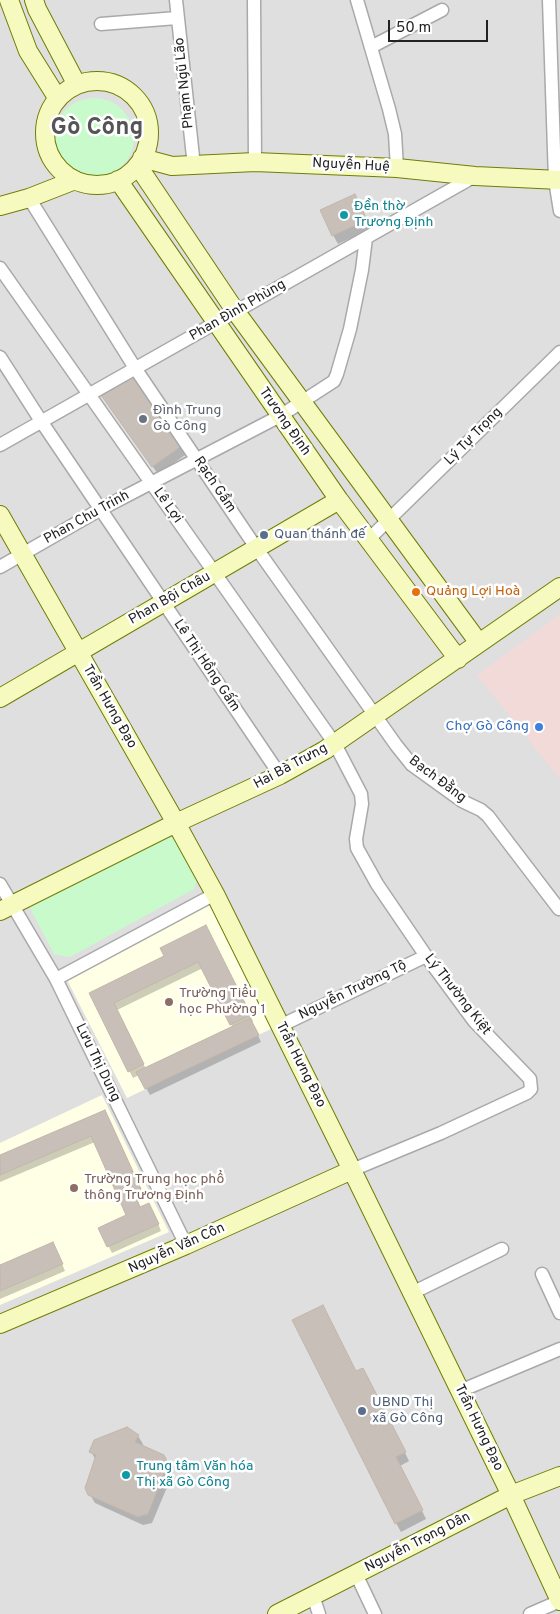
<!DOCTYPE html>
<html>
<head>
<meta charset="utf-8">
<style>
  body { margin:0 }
  #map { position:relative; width:560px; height:1614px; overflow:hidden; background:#f2efe9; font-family:Overpass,sans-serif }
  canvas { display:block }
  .scale { position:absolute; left:388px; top:20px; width:100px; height:22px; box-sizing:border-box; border:2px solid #222; border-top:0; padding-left:6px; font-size:15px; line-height:18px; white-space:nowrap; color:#222; -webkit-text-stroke:4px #fff; paint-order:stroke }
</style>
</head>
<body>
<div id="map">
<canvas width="560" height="1614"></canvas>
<div class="scale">50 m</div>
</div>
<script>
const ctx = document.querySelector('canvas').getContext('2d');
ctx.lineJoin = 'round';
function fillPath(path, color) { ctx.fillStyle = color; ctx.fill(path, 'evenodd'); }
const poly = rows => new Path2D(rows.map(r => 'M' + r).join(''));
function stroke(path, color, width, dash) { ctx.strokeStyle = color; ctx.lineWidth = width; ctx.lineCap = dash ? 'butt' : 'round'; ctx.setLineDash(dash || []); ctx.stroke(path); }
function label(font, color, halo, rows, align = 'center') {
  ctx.font = font + ' Overpass,sans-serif'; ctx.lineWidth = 5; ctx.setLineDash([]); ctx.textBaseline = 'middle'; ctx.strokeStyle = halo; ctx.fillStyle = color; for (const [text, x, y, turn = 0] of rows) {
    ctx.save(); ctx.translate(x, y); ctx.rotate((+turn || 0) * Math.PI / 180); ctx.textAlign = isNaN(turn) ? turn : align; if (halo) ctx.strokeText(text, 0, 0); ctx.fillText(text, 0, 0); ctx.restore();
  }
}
fillPath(poly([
  [0,0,560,0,560,1614,0,1614]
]), '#e0dfdf');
fillPath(poly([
  [560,614,560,779,477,675]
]), '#f2dad9');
fillPath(poly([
  [207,898,273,1028,127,1098,65,976],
  [102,1095,169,1232,0,1305,0,1143]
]), '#ffffe5');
fillPath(poly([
  '54 138a40 40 0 1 1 80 0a40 40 0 1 1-80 0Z',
  [165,829,176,833,198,877,194,889,70,957,54,954,30,908,37,892]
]), '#c8facc');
fillPath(poly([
  [360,204,371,229,338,244,333,235],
  [132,374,188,453,158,474,107,403],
  [209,933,253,1021,252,1022,261,1042,150,1095,139,1075,133,1078,90,994],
  [203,968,233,1028,146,1069,117,1010],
  [108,1117,144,1196,137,1199,141,1208,153,1211,161,1231,112,1253,100,1229,128,1216,95,1142,0,1182,0,1156],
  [56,1250,65,1271,0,1299,0,1266],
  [356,1373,368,1378,409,1461,400,1466,426,1519,401,1532,396,1523],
  [138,1436,143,1444,142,1447,164,1456,173,1473,152,1523,143,1525,95,1503,86,1488,96,1460,91,1452]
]), '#0003');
const building = poly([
  [355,194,367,220,332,236,320,210,355,194],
  [133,372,184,444,152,467,101,395,133,372],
  [206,925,251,1015,230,1025,198,962,114,1003,144,1064,128,1072,89,993,164,956,160,948,206,925],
  [250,1018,259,1035,145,1089,136,1072,250,1018],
  [105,1110,141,1189,134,1193,140,1207,149,1203,159,1224,107,1247,98,1228,126,1215,91,1136,0,1175,0,1155,105,1110],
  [53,1242,63,1264,0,1291,0,1265,53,1242],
  [323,1305,356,1371,363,1368,406,1452,396,1457,423,1510,395,1524,292,1320,323,1305],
  [127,1427,139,1435,135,1442,164,1455,168,1463,148,1514,138,1517,88,1495,85,1488,96,1455,89,1452,94,1440,127,1427]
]);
fillPath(building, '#c7bfb8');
stroke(building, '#c4b6ab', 1);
const street = poly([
  [176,0,194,166],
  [254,0,255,162],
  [357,0,389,109,395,134,397,168],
  [549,0,555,180,560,211],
  [101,24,177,18],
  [371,47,442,10],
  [29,198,135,368,257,549,396,745,412,765,462,801,481,810,488,816,559,909],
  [0,268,335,744,361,794,362,804,356,839,357,848,377,884,426,956,474,1021,530,1079,531,1089,527,1093,441,1133,352,1170],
  [0,357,41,421,280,775],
  [0,445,475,176],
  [368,540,560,352],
  [0,567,101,509,280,416,334,381,337,374,350,329,362,270,366,238],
  [0,884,56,979,186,1245],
  [56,979,215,894],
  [280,1026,426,956],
  [542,1274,560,1313],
  [412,1293,502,1249],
  [460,1391,560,1349],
  [356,1574,375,1614],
  [313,1596,319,1614],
  [530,1614,560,1601]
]);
const secondary = poly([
  [9,0,28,51,58,99],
  [34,0,37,9,77,85],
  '45 133a52 52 0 1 1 104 0a52 52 0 1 1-104 0Z',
  [142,158,172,166,255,162,397,168,475,176,560,180],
  [138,166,236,312,479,643],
  [118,180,339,500,458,659],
  [0,206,29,198,75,180],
  [0,515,176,823,215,894,352,1170,511,1495,560,1601],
  [0,698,339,500],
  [0,911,176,823,280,775,325,750,560,587],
  [0,1324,186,1245,352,1170],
  [277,1614,511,1495,560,1476]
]);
stroke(street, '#a9a9a9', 15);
stroke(secondary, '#707d05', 20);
stroke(street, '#fff', 12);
stroke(secondary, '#f7fabf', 18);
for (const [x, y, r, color] of [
  [344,215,5,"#0f9aa8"],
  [143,419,5,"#6b7280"],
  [264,535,5,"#5c6f8a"],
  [416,592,5,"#e8710a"],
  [539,727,5,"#3f7fe0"],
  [169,1002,5,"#8d6e63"],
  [74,1188,5,"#8d6e63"],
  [362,1411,5,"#5c6f8a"],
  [126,1475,5,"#0f9aa8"]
]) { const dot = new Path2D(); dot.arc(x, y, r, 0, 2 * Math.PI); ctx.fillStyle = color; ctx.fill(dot); stroke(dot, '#fff', 2); }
label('14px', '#222', '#fff', [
  ["Phạm Ngũ Lão",185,83,-96],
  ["Nguyễn Huệ",351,166,3],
  ["Phan Đình Phùng",238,311,-30],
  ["Trương Định",284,422,55],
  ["Lý Tự Trọng",474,437,-45],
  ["Rạch Gầm",214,485,56],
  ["Lê Lợi",167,506,55],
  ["Phan Chu Trinh",87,518,-29],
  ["Phan Bội Châu",170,599,-30],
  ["Lê Thị Hồng Gấm",206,666,56],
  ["Trần Hưng Đạo",109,707,60],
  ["Hai Bà Trưng",291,767,-28],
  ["Bạch Đằng",437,780,37],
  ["Nguyễn Trường Tộ",353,991,-26],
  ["Lý Thường Kiệt",457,995,52],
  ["Lưu Thị Dung",97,1063,64],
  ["Trần Hưng Đạo",300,1065,63],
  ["Nguyễn Văn Côn",177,1249,-24],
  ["Trần Hưng Đạo",478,1428,64],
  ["Nguyễn Trọng Dân",418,1543,-27]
]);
label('14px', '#0d838f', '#fff', [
  ["Đền thờ",354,207],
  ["Trương Định",354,223],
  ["Trung tâm Văn hóa",136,1467],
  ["Thị xã Gò Công",136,1483]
], 'left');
label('14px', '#5b616d', '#fff', [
  ["Đình Trung",153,411],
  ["Gò Công",153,427]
], 'left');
label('14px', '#4e5e75', '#fff', [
  ["Quan thánh đế",274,535],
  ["UBND Thị",372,1403],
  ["xã Gò Công",372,1419]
], 'left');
label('14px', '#c56008', '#fff', [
  ["Quảng Lợi Hoà",426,592]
], 'left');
label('14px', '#366cbe', '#fff', [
  ["Chợ Gò Công",529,727]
], 'right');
label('14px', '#785e54', '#fff', [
  ["Trường Tiểu",179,994],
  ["học Phường 1",179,1010],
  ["Trường Trung học phổ",84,1180],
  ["thông Trương Định",84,1196]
], 'left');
label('bold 24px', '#555', '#fff', [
  ["Gò Công",97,129]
]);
</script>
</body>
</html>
